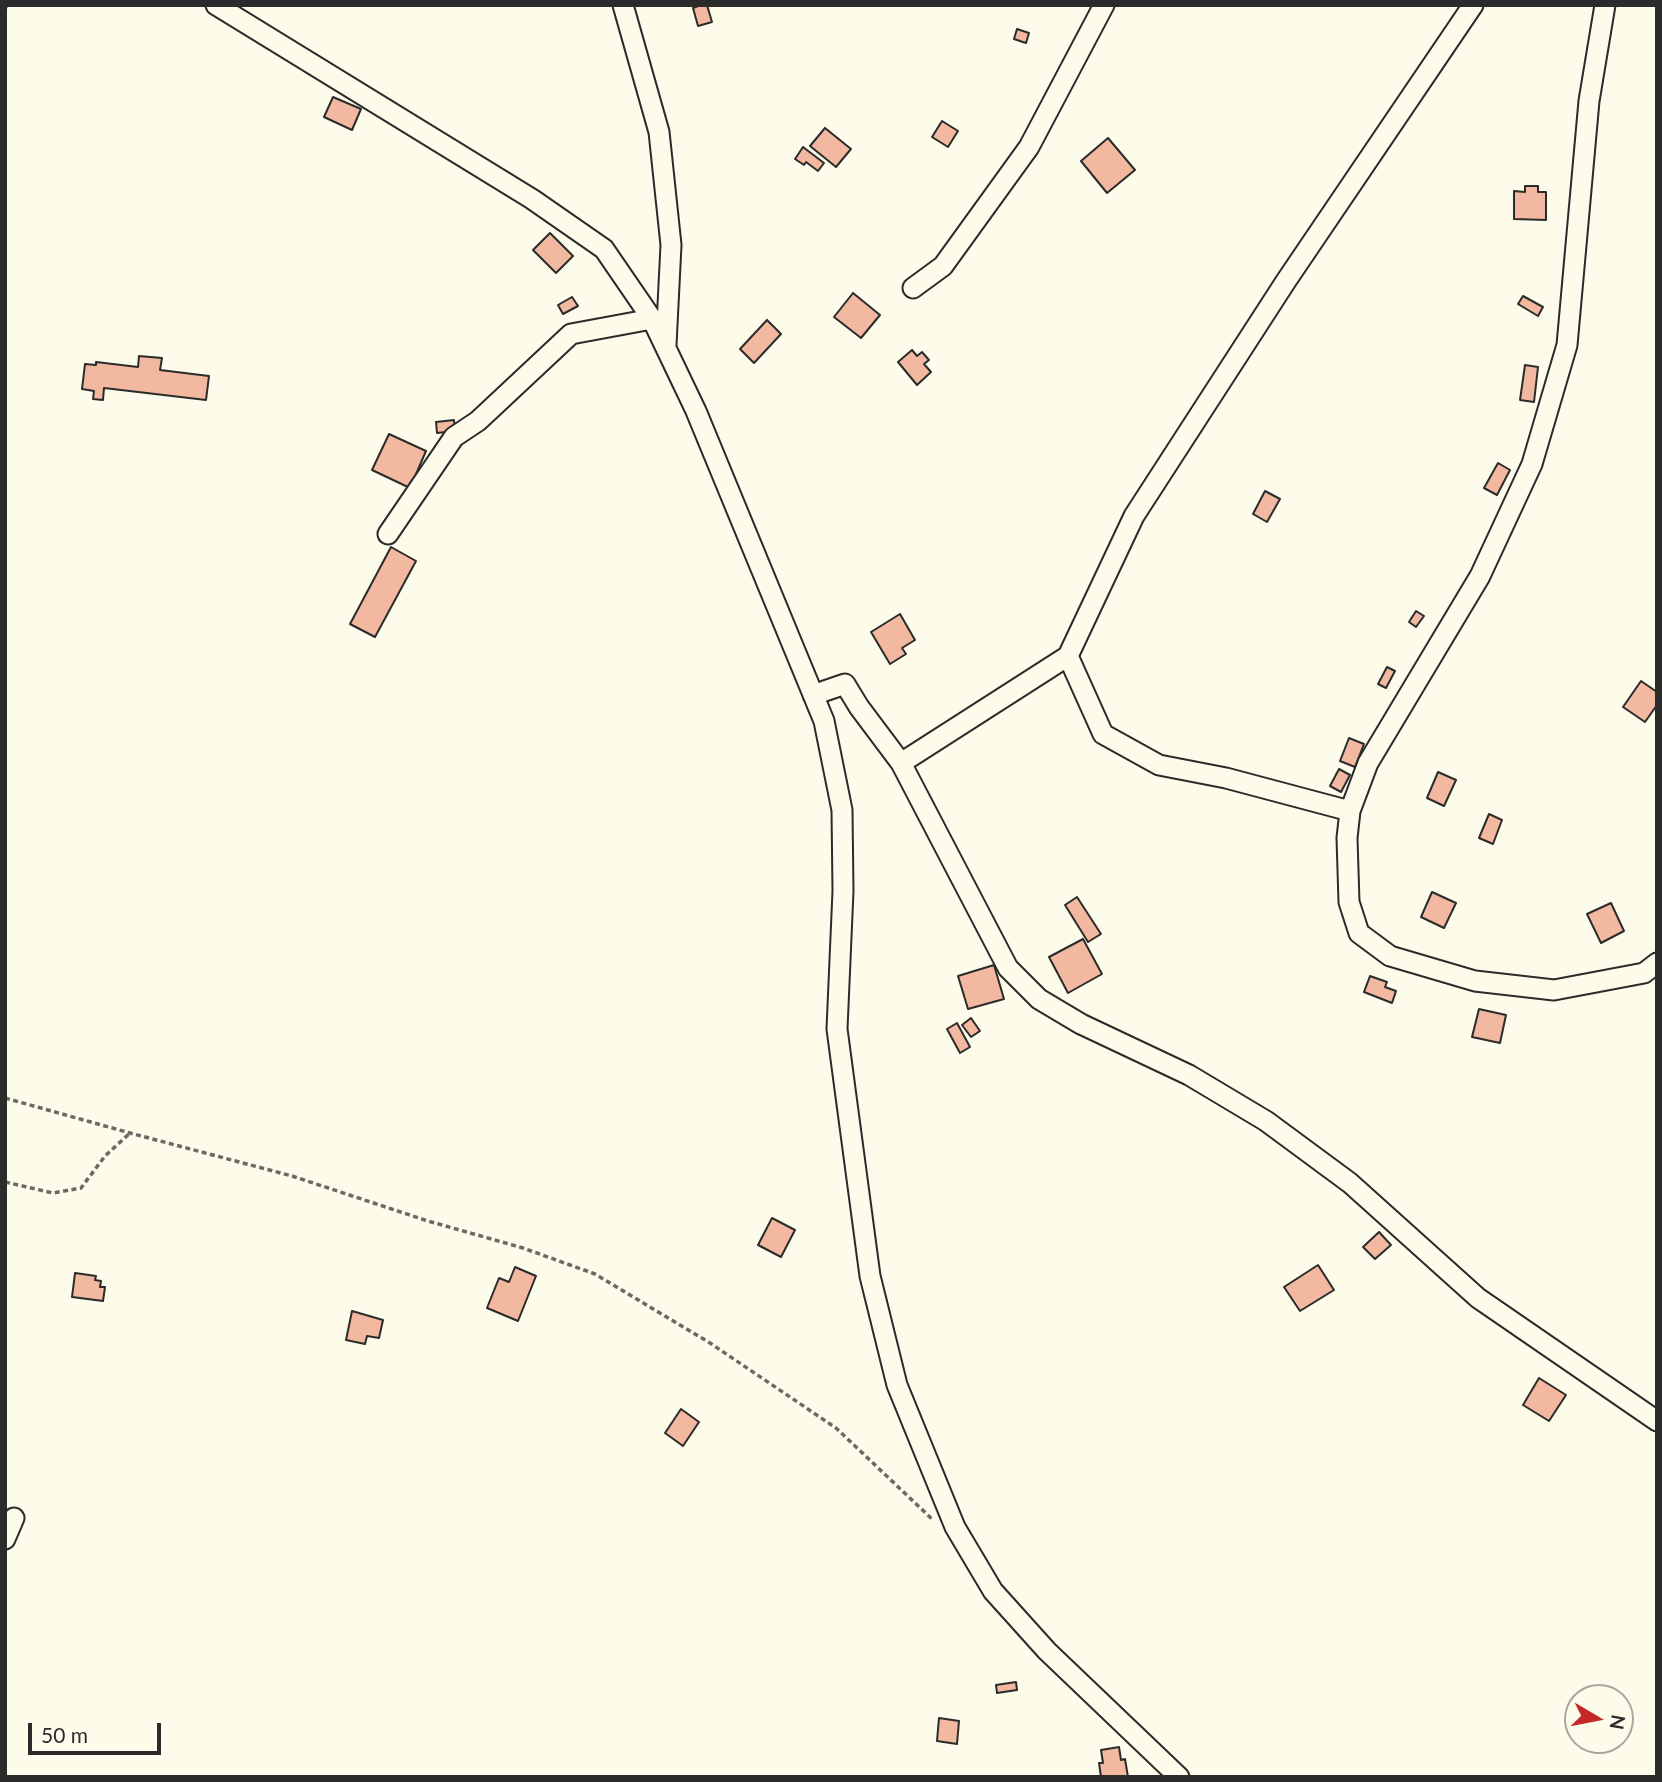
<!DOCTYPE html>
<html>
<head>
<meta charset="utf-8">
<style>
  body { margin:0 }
  #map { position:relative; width:1662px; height:1782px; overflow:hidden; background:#fdfbea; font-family:Lato,sans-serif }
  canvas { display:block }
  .frame { position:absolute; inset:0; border:7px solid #2b2b2b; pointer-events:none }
  .north { position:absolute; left:1564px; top:1684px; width:70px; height:70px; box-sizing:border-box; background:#fdfbea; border:2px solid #a9a89e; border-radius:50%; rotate:100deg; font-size:19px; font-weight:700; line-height:28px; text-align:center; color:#2b2b2b }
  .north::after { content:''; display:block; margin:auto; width:24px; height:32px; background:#c62828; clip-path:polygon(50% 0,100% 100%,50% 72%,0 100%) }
  .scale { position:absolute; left:28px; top:1723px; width:133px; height:32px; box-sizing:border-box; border:4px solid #2b2b2b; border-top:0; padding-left:9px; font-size:21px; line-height:24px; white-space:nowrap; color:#2b2b2b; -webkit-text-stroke:5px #fdfbea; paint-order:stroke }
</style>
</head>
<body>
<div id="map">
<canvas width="1662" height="1782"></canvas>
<div class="frame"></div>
<div class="north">N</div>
<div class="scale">50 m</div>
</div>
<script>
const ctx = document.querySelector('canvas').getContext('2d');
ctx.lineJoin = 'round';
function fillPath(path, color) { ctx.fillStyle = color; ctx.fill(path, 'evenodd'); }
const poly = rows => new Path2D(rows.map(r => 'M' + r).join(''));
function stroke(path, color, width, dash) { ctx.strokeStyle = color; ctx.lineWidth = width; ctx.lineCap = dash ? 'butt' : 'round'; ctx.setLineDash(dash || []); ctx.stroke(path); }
const building = poly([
  [701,5,707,5,712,22,698,26,693,8,701,5],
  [1017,29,1029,33,1026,43,1014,39,1017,29],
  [333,97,361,109,352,130,324,117,333,97],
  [942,121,958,131,948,147,932,137,942,121],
  [825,128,851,149,836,167,810,146,825,128],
  [1108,138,1135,170,1107,193,1081,161,1108,138],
  [803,147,824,163,818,171,806,162,804,165,795,159,803,147],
  [1525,186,1538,186,1538,192,1546,192,1546,220,1514,219,1514,191,1525,192,1525,186],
  [550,233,573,256,556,273,533,250,550,233],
  [853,293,880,315,861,338,834,317,853,293],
  [1523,296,1543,307,1538,316,1518,304,1523,296],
  [572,297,578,306,563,314,558,305,572,297],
  [767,320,781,334,754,363,740,349,767,320],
  [912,350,917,356,922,352,929,360,924,364,931,372,917,385,898,362,912,350],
  [139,356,162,358,160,370,209,376,206,400,104,388,103,400,93,399,94,391,82,389,85,364,96,365,96,362,138,367,139,356],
  [1525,365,1538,367,1534,402,1520,400,1525,365],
  [454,420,455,431,437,433,436,422,454,420],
  [389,434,426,451,410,488,372,470,389,434],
  [1498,463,1510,470,1497,495,1484,488,1498,463],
  [1265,491,1280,499,1267,522,1253,514,1265,491],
  [391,547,416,561,375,637,350,624,391,547],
  [1416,611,1424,616,1416,627,1409,622,1416,611],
  [900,614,915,640,902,648,906,654,890,664,871,632,900,614],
  [1387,667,1395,671,1386,688,1378,684,1387,667],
  [1641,681,1657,692,1657,705,1645,722,1623,707,1641,681],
  [1349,738,1364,744,1355,767,1340,761,1349,738],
  [1339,769,1350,775,1341,792,1330,786,1339,769],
  [1438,772,1456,780,1444,806,1427,798,1438,772],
  [1489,814,1502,820,1493,844,1479,838,1489,814],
  [1432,892,1456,903,1444,928,1421,917,1432,892],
  [1077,897,1101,934,1088,942,1065,905,1077,897],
  [1611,903,1624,931,1601,943,1587,914,1611,903],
  [1083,939,1102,974,1068,993,1049,957,1083,939],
  [994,965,1004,999,968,1009,958,976,994,965],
  [1370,976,1387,982,1385,987,1396,991,1392,1003,1364,992,1370,976],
  [1479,1009,1506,1015,1500,1043,1472,1037,1479,1009],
  [971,1018,980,1031,971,1037,962,1025,971,1018],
  [957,1023,970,1047,960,1053,947,1029,957,1023],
  [772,1218,795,1230,781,1257,758,1245,772,1218],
  [1379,1232,1391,1245,1375,1259,1363,1247,1379,1232],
  [1318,1265,1334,1290,1300,1311,1284,1287,1318,1265],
  [515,1267,536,1276,518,1321,487,1308,499,1278,509,1282,515,1267],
  [75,1273,96,1276,95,1280,101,1281,100,1287,105,1287,103,1301,72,1297,75,1273],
  [352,1311,383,1320,379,1338,367,1336,365,1344,346,1340,352,1311],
  [1539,1378,1566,1395,1549,1421,1523,1405,1539,1378],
  [681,1409,699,1422,683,1446,665,1433,681,1409],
  [1016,1682,1017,1690,997,1693,996,1685,1016,1682],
  [939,1718,959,1721,957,1744,937,1741,939,1718],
  [1119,1747,1121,1760,1125,1759,1128,1777,1101,1777,1099,1763,1103,1763,1101,1750,1119,1747]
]);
fillPath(building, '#f2b8a0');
stroke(building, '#2b2b2b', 2);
const minor = poly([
  [216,5,532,199,604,249,652,319,696,411,824,721,842,810,843,891,837,1029,870,1276,897,1385,955,1527,993,1591,1047,1651,1179,1777],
  [623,5,659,132,671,245,666,345],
  [913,288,943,266,1029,147,1104,5],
  [388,534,454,437,478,421,571,334,652,319],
  [1068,656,1103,734,1159,765,1226,778,1350,811,1368,763,1480,576,1532,464,1567,345,1589,101,1605,5],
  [813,695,845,684,859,707,901,763,1008,968,1039,999,1081,1024,1189,1075,1266,1121,1350,1183,1478,1298,1657,1421],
  [901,763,1068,656,1134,516,1286,281,1473,5],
  [1350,811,1347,838,1349,902,1359,933,1390,956,1475,981,1554,990,1644,973,1657,963],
  [5,1539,14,1518]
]);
stroke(minor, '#2b2b2b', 23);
stroke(poly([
  [5,9,7,5],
  [5,1098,130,1133,292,1176,428,1221,523,1248,595,1274,710,1343,836,1428,932,1519],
  [5,1182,53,1193,81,1188,105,1156,130,1133]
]), '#6a6964', 3.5, [5, 3.5]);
stroke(minor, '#fdfbea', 19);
</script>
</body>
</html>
